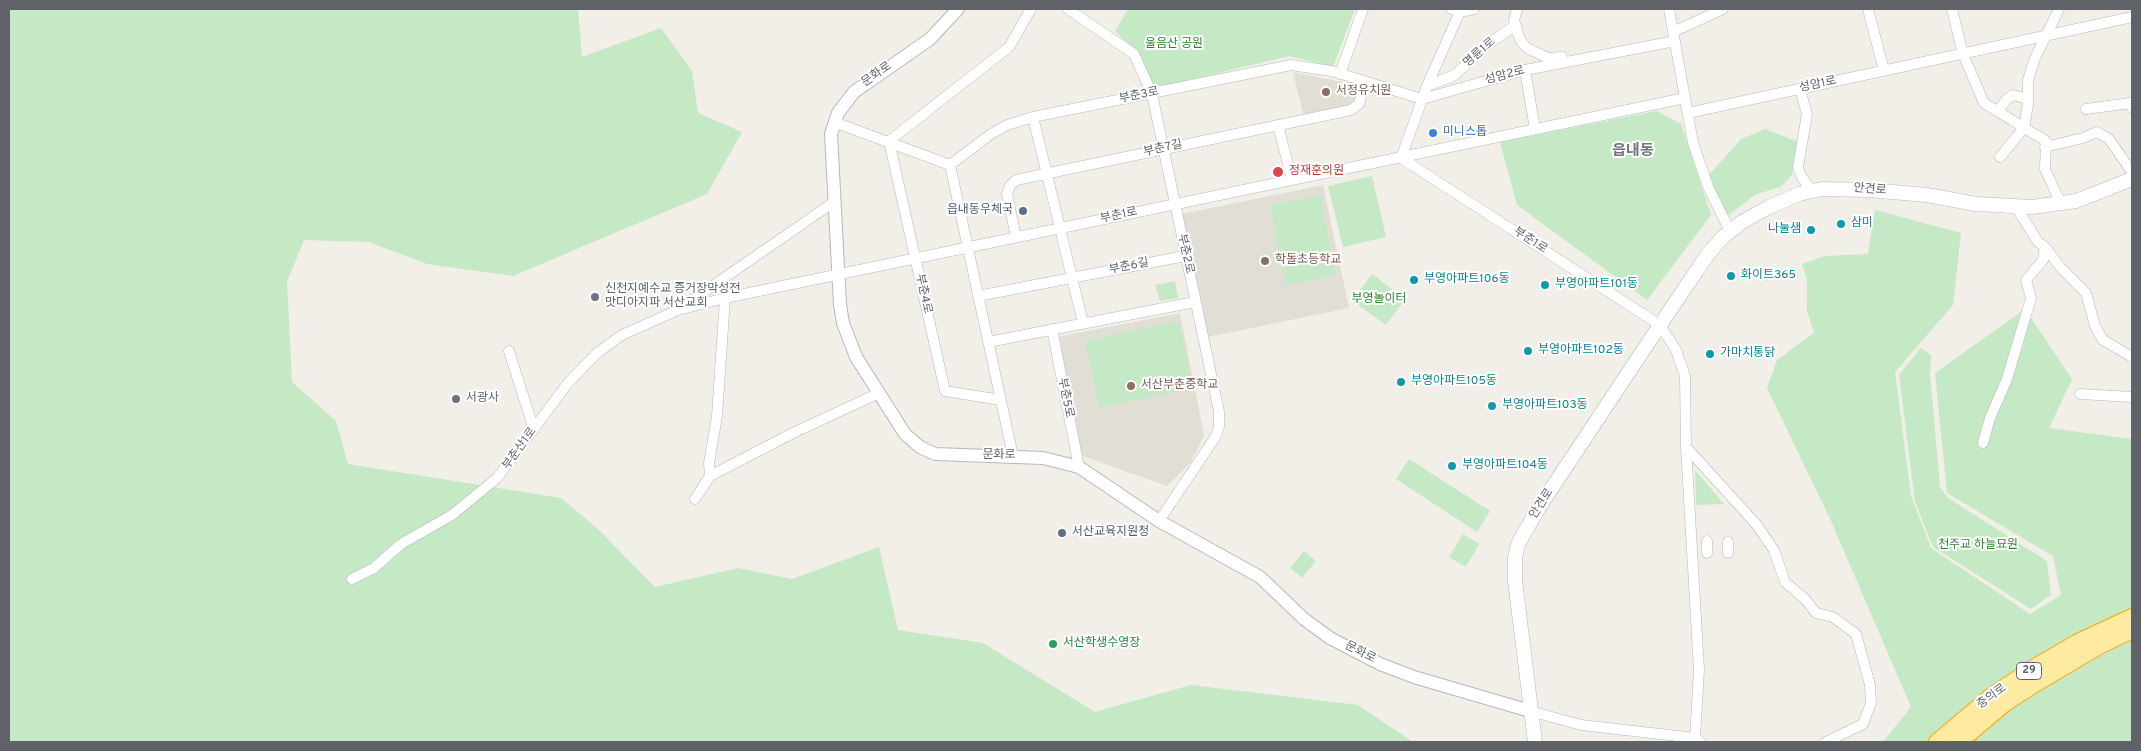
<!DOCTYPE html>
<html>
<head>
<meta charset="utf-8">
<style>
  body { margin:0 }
  #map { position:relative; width:2141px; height:751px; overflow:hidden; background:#f1efe8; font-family:Overpass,sans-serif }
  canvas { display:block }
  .frame { position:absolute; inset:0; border:10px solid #5f6368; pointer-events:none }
</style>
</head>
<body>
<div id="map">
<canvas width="2141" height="751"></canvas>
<div class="frame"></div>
</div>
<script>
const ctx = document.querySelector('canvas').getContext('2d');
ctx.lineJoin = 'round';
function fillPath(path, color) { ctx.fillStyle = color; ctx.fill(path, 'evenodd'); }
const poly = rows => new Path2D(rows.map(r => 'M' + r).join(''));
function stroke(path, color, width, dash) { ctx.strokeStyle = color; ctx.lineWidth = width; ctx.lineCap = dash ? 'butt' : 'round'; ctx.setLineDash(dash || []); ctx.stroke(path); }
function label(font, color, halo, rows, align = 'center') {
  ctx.font = font + ' Overpass,"Noto Sans KR",sans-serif'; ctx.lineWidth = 4; ctx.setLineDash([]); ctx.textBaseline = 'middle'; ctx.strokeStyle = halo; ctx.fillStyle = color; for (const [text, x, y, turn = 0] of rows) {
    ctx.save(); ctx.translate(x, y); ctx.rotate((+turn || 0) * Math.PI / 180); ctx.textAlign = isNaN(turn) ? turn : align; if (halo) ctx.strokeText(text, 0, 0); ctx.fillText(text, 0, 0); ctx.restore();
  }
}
fillPath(poly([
  [1293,72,1351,84,1356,101,1349,107,1303,114],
  [1323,185,1349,308,1208,337,1182,214],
  [1180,313,1204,435,1191,462,1167,486,1080,455,1057,337]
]), '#e1ded6');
fillPath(poly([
  [9,9,578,9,582,57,661,28,692,71,698,113,742,132,707,194,513,276,427,264,369,242,304,240,287,282,292,382,336,421,348,464,561,498,599,530,655,587,738,568,792,579,879,547,898,630,983,643,1095,712,1191,685,1358,705,1413,742,9,742],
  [1128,9,1355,9,1333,67,1289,56,1152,89,1139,56,1115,31],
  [1657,111,1681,124,1711,215,1647,300,1517,205,1500,142],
  [1765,129,1798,142,1792,175,1782,186,1755,195,1723,219,1707,177,1741,139],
  [1372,176,1386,237,1343,247,1328,186],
  [1320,195,1336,275,1286,285,1270,205],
  [1875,210,1961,233,1953,305,1895,372,1911,496,1931,548,2030,614,2061,595,2053,556,1947,493,1935,373,2025,309,2072,379,2049,428,2132,439,2132,742,1883,742,1911,707,1831,521,1767,388,1777,360,1814,333,1807,311,1807,280,1802,264,1825,256,1868,254],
  [1372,274,1405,299,1386,325,1352,301],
  [1175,281,1178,298,1160,301,1155,285],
  [1179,321,1193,388,1099,408,1085,341],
  [1921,348,1931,355,1930,373,1940,487,1948,498,2047,561,2051,595,2031,609,1933,547,1915,502,1899,375],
  [1409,459,1490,511,1477,532,1396,479],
  [1695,470,1724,504,1696,505],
  [1463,534,1479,544,1466,567,1449,557],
  [1304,551,1316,561,1302,578,1290,568]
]), '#c5e8c5');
const minor = poly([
  [1068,9,1134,54,1152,94,1219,412,1219,426,1216,436,1159,521],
  [1451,9,1460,12,1474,9],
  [1517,9,1514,20,1520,40,1527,48,1548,58,1562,57],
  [1669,9,1693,143,1709,189,1730,231],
  [1868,9,1884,71],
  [1952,9,1963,54,1984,103,2046,141,2045,169,2061,204],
  [1673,32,1723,9],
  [1525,70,1535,129],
  [1340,74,1363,9],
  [1427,86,1455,75,1488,44,1516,25],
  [1800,89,1807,114,1798,167,1801,176,1812,191],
  [2086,109,2130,103,2132,108],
  [1998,111,2007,99,2013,95,2028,99],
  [1688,113,2132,17],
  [1033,117,1083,323],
  [834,122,950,165],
  [1278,125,1292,180],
  [2045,147,2083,138,2097,132,2109,139,2132,172],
  [2000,157,2024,128,2028,104,2028,80,2035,58,2059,9],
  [1401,158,1660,325,1676,350,1685,376,1686,447,1699,670,1695,738],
  [1401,158,1427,86,1461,9],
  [2016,207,2038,242,2045,247,2061,268,2086,293,2095,326,2103,340,2132,357],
  [1016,237,1007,194,1010,186,1016,180,1351,110,1359,104,1365,81],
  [978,296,1185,256],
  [685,305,834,202],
  [1052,329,1079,467],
  [988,342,1195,302],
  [509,351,534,430],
  [2080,394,2132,397],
  [1001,400,945,391,889,141,1009,47,1031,9],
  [1983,443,1990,418,2007,379,2031,298,2026,280,2043,260,2045,247],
  [1686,447,1756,524,1774,550,1785,582,1805,599,1816,613,1833,617,1856,634,1870,685,1871,703,1863,724,1826,742],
  [1013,456,950,165,991,134,1007,125,1033,117,1291,65,1332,71,1422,99,1525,70,1675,41],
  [710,476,793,433,879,393],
  [695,499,710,476,709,463,717,416,725,298],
  [1707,541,1707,553],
  [1728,553,1728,542],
  [352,579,374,568,401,544,452,515,497,478,568,383,597,353,622,335,678,310,725,298,1685,98],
  [1530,711,1581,725,1695,738,1700,742]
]);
const tertiary = poly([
  [958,9,930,39,854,92,838,113,831,134,840,305,843,323,856,357,905,434,920,447,935,454,1043,458,1079,467,1159,521,1260,577,1304,619,1330,638,1380,664,1414,677,1530,711]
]);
const secondary = poly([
  [1535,742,1515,581,1515,558,1518,544,1538,509,1660,325,1708,254,1723,237,1742,222,1767,208,1799,194,1822,189,1869,190,1927,195,1976,204,2032,207,2076,201,2132,179]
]);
const trunk = poly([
  [1937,742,1989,698,2032,669,2078,642,2132,617],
  [1959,742,2004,704,2033,685,2099,646,2132,630]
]);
stroke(minor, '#b5b8bc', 11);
stroke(tertiary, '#b5b8bc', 14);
stroke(secondary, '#b6babf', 15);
stroke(trunk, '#f9ab00', 18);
stroke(minor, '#fff', 10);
stroke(tertiary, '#fff', 12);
stroke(secondary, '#fff', 14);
stroke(trunk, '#feeaa1', 16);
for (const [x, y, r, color] of [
  [1326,92,5,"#8d6e63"],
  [1433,133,5,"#3f7fe0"],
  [1278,172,6,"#e0444e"],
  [1023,211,5,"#5c6f8a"],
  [1841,224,5,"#0f9aa8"],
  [1811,230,5,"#0f9aa8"],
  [1265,261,5,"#8d6e63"],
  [1731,276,5,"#0f9aa8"],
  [1414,280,5,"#0f9aa8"],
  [1545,285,5,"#0f9aa8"],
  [595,297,5,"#6b7280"],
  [1528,351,5,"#0f9aa8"],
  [1710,354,5,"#0f9aa8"],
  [1401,382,5,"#0f9aa8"],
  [1131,386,5,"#8d6e63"],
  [456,399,5,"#6b7280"],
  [1492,406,5,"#0f9aa8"],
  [1452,466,5,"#0f9aa8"],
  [1062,533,5,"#5c6f8a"],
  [1053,644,5,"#2e9e5b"]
]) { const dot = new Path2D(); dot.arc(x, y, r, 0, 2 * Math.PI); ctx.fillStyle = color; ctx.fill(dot); stroke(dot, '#fff', 2); }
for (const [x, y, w] of [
  [2029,671,25]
]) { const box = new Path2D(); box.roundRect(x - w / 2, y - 8.5, w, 17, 4); ctx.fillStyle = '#fff'; ctx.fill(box); stroke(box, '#5f6368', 1); }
label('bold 11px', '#5f6368', null, [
  ["29",2029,671]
]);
label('12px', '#348238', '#fff', [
  ["울음산 공원",1174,45],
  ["부영놀이터",1379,300],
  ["천주교 하늘묘원",1978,546]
]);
label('12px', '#5f6368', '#fff', [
  ["명륜1로",1480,53,-41],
  ["문화로",877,75,-35],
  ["성암2로",1505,76,-15],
  ["성암1로",1818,85,-12],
  ["부춘3로",1139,96,-11],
  ["부춘7길",1163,149,-12],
  ["안견로",1870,190,5],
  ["부춘1로",1119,216,-12],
  ["부춘1로",1530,241,33],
  ["부춘2로",1185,254,78],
  ["부춘6길",1129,267,-11],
  ["부춘4로",923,294,78],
  ["부춘5로",1065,398,79],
  ["부춘산1로",520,449,-54],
  ["문화로",999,456],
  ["안견로",1542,504,-57],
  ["문화로",1360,653,27],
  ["충의로",1992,697,-36]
]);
label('12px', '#785e54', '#fff', [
  ["서정유치원",1336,92],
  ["학돌초등학교",1275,261],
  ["서산부춘중학교",1141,386]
], 'left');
label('12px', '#366cbe', '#fff', [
  ["미니스톱",1443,133]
], 'left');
label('12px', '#be3a42', '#fff', [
  ["정재훈의원",1289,172]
], 'left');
label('12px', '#4e5e75', '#fff', [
  ["읍내동우체국",1013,211],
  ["서산교육지원청",1072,533,"left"]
], 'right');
label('12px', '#0d838f', '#fff', [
  ["삼미",1851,224],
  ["나눌샘",1801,230,"right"],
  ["화이트365",1741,276],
  ["부영아파트106동",1424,280],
  ["부영아파트101동",1555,285],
  ["부영아파트102동",1538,351],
  ["가마치통닭",1720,354],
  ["부영아파트105동",1411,382],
  ["부영아파트103동",1502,406],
  ["부영아파트104동",1462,466]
], 'left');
label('12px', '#5b616d', '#fff', [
  ["신천지예수교 증거장막성전",605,290],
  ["맛디아지파 서산교회",605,304],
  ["서광사",466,399]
], 'left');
label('12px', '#27864d', '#fff', [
  ["서산학생수영장",1063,644]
], 'left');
label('bold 15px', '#70757a', '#fff', [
  ["읍내동",1633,152]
]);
</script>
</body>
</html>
